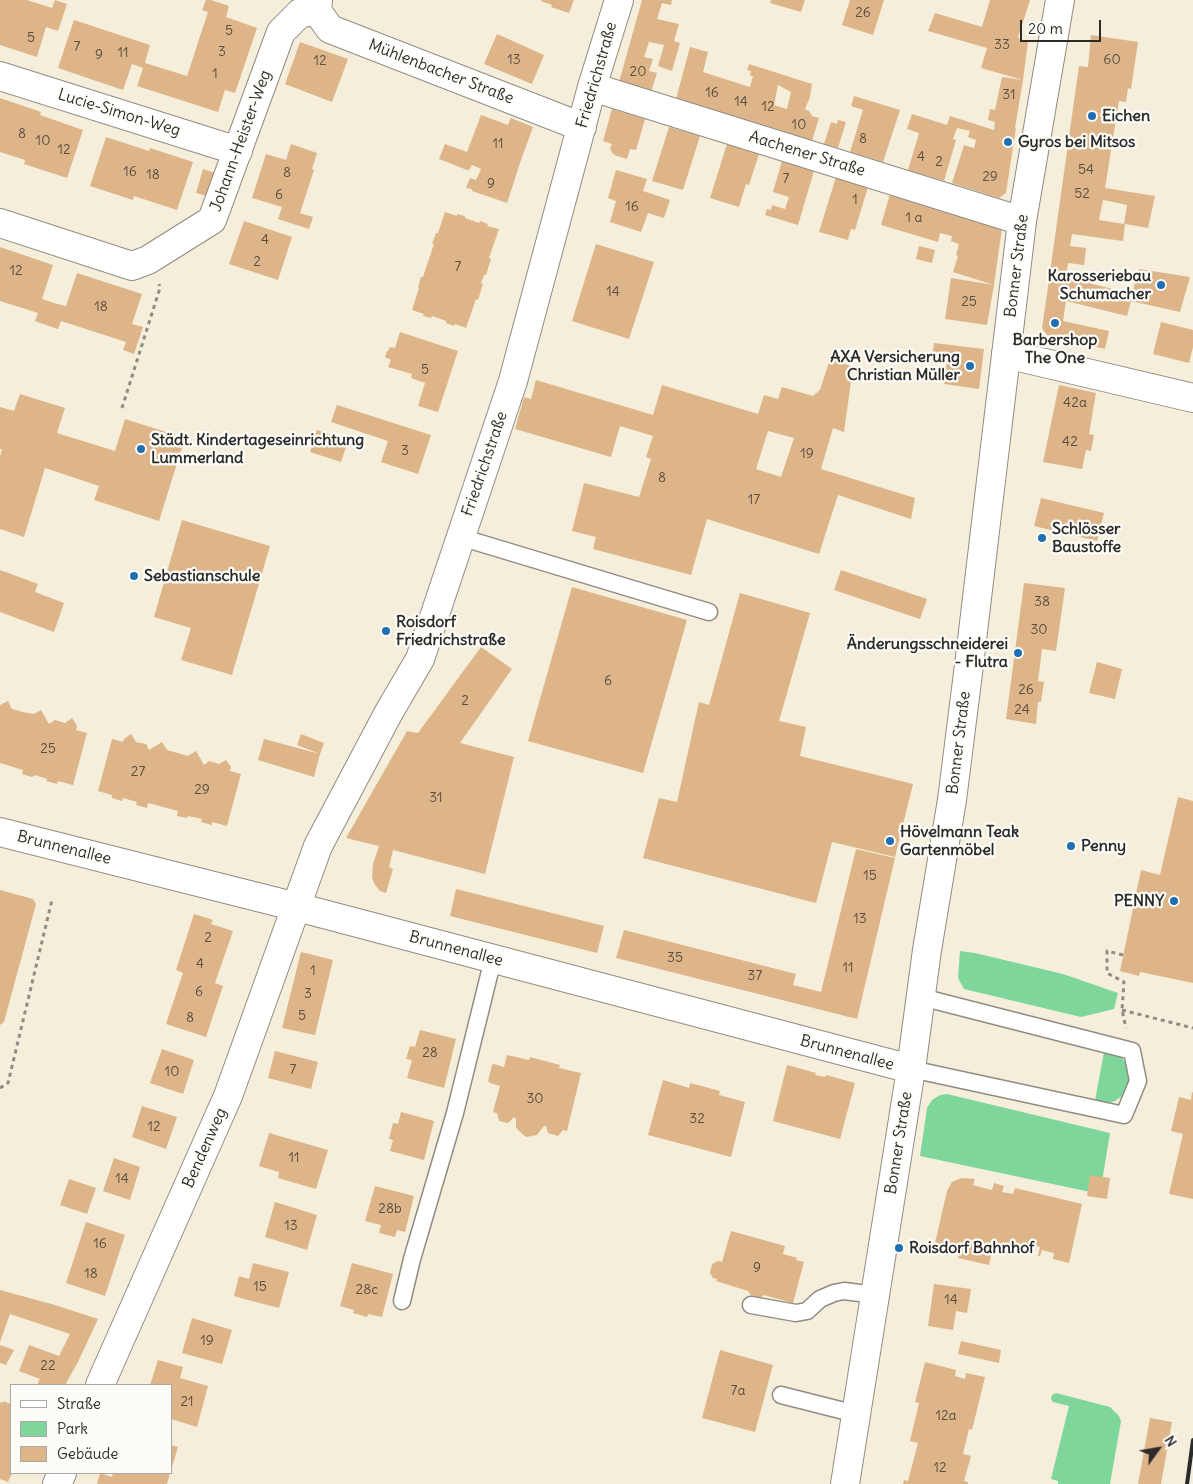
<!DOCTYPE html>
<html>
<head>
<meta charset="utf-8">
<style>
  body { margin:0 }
  #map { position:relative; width:1193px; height:1484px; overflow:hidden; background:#f4eedb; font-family:Delius,sans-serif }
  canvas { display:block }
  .legend { position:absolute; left:10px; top:1384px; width:162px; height:90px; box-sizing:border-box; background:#fdfcf7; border:1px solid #a9a8a5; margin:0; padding:6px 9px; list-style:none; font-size:15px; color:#2b2b2b }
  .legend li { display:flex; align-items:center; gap:10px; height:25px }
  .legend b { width:25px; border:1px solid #a9a8a5 }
  .north { position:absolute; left:1133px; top:1424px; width:50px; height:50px; -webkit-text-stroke:4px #fdfcf7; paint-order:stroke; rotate:58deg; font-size:14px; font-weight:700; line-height:20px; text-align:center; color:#2b2b2b }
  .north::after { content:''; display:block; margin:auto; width:18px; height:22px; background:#2b2b2b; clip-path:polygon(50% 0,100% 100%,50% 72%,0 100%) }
  .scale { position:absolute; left:1020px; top:20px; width:81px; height:22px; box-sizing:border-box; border:2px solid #2b2b2b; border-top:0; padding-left:6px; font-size:15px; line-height:18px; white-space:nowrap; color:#2b2b2b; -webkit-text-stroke:4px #fdfcf7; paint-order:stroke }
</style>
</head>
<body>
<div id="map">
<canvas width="1193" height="1484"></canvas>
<ul class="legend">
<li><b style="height:6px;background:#fff"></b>Straße</li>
<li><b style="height:14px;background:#7fd69b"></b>Park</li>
<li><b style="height:14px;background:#deb589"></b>Gebäude</li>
</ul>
<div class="north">N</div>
<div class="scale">20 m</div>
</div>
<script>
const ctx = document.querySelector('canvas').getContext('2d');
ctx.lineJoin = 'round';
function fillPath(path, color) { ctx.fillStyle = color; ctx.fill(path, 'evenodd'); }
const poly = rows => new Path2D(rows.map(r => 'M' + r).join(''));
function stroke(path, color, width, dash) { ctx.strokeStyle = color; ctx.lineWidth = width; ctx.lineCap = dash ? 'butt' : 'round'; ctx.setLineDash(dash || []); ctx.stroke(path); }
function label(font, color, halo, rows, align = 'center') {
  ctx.font = font + ' Delius,sans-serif'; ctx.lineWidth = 4.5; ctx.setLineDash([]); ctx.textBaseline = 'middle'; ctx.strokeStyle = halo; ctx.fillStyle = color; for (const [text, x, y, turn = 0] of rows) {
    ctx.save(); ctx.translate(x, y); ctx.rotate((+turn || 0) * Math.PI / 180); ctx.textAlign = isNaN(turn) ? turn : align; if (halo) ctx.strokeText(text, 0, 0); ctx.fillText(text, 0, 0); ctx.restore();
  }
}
fillPath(poly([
  [960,951,975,953,1063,974,1118,993,1114,1009,1081,1017,964,989,958,978],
  [1104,1052,1115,1055,1122,1058,1126,1064,1130,1076,1129,1082,1122,1096,1115,1101,1106,1103,1095,1101],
  [947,1094,1110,1133,1100,1194,920,1156,927,1108,932,1100,940,1095],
  [1056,1393,1110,1407,1119,1416,1121,1421,1120,1427,1110,1484,1058,1484,1058,1481,1051,1479,1069,1406,1053,1402,1051,1399,1052,1395]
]), '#7fd69b');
fillPath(poly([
  [0,0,27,0,52,8,55,0,67,4,58,31,46,27,37,57,0,45],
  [206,0,211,0,229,6,226,17,257,28,235,93,225,90,218,112,137,86,143,68,132,64,123,90,58,68,74,20,150,45,145,63,187,76,208,12,202,10],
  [542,0,574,0,569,13,551,7,552,5,541,1],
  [642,0,672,0,671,5,662,3,657,19,679,24,674,41,680,43,672,71,658,66,664,45,649,42,644,57,653,59,649,71,657,73,651,92,619,82],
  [771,0,805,0,801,12,770,3],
  [850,0,884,0,873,35,842,25],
  [990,0,1030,0,1018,38,1028,42,1023,80,1015,128,1016,128,1006,193,999,198,952,183,964,145,974,148,976,140,968,137,970,131,957,128,953,139,956,140,944,181,908,170,919,133,907,129,912,114,947,125,950,116,994,130,995,122,988,120,990,109,995,110,1002,77,1023,80,981,68,987,48,928,31,935,13,982,27],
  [497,34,544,55,532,84,484,64],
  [1091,35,1138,42,1131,89,1128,88,1126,102,1119,101,1105,188,1155,196,1148,228,1125,224,1123,241,1072,234,1070,246,1086,248,1084,265,1068,263,1066,276,1050,272,1079,66,1088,67],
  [1103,200,1127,205,1124,224,1099,220],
  [300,42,348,59,332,102,285,84],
  [690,47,708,52,703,72,731,81,750,87,753,76,750,76,751,71,747,70,749,64,812,84,810,97,805,109,809,111,812,116,819,118,812,141,676,99],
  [778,85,791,92,787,109,774,105],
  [854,96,900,110,883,162,850,152,863,110,851,106],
  [0,98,41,112,40,115,83,130,67,178,24,164,25,160,0,152],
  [612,109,645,119,636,150,630,149,627,159,614,155,610,149,612,144,603,141],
  [481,115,508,125,511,118,533,127,521,160,507,203,472,191,472,189,466,188,470,178,476,180,481,169,472,165,469,170,467,170,439,159,445,144,467,152],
  [838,120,846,122,838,148,824,144,831,122,837,124],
  [669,127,700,136,683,190,652,181],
  [106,137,149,151,150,148,193,162,177,210,134,196,133,200,90,186],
  [291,144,317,153,312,169,314,170,300,213,313,217,309,229,278,219,282,207,252,198,266,154,286,160],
  [727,144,759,154,749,185,746,184,739,207,710,198],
  [782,161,814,171,798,225,765,215,767,209,771,210,772,205,785,209,789,197,773,192],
  [203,169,215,173,207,196,196,193],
  [616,170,647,179,643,191,670,200,664,218,648,213,641,232,610,222,616,201,608,198],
  [836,177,868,187,855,230,851,229,848,240,819,232],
  [890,194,1002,228,994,285,953,272,958,256,956,255,959,244,951,241,952,236,940,233,938,242,881,225],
  [445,212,457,216,457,214,465,216,465,218,479,223,480,221,488,224,487,226,499,229,489,258,491,259,486,275,484,275,481,283,483,284,478,300,476,299,466,328,455,324,454,326,446,323,446,321,432,316,431,318,423,316,424,314,412,310,419,288,418,288,421,277,423,277,434,244,432,244,436,233,438,233],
  [244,221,292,237,278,280,229,264],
  [596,244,654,262,629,339,572,321],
  [919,246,935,250,932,263,916,259],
  [0,247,53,265,42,299,54,303,66,306,77,273,142,294,132,324,143,327,134,354,123,350,126,342,61,321,58,329,46,325,35,321,38,313,0,301],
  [1139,269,1190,277,1180,312,1131,301,1127,316,1066,301,1063,321,1109,331,1105,349,1047,335,1042,328,1050,273,1132,294],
  [951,278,994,285,987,325,945,319],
  [1161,322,1193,330,1193,347,1189,363,1153,354],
  [400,332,458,351,438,412,418,406,425,383,411,378,412,374,388,367,391,360,385,357,387,351,388,351,390,347,395,348],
  [934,343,984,349,979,389,944,384,947,360,932,358],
  [830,359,853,367,844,432,833,428,821,469,915,498,911,519,838,495,819,554,707,519,691,575,593,549,596,537,572,531,584,483,639,497,651,459,646,457,653,436,620,426,611,457,515,429,524,397,531,399,536,380,653,415,662,385,758,414,764,395,778,399,782,387,813,396,820,390],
  [768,431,794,438,781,477,756,469],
  [1059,385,1096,393,1089,434,1094,435,1091,451,1086,450,1082,469,1043,462],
  [20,394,65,408,57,433,115,451,125,419,185,438,159,521,94,500,99,486,45,468,24,537,0,529,0,457,2,449,0,449,0,407,14,411],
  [337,405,431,435,418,474,381,462,388,441,331,422],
  [317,430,348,441,341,462,310,452],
  [1041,498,1104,513,1097,541,1034,526],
  [182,520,270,546,232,675,181,660,191,628,154,617],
  [0,570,38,584,35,592,64,603,54,632,0,612],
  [841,570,927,599,920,619,834,590],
  [1024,583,1065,588,1056,651,1042,649,1038,681,1044,682,1041,702,1038,702,1036,724,1006,719],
  [572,587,687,620,643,773,528,741],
  [740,593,810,613,779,721,806,727,800,756,913,784,895,857,832,842,816,903,643,858,659,798,677,802,699,702,709,705],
  [481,647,512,669,460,743,514,757,485,874,393,850,389,867,393,869,386,893,380,891,375,885,372,878,373,864,379,846,346,838,407,731,418,733],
  [1097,662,1122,669,1115,699,1089,693],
  [8,701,12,709,23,712,34,714,41,710,49,724,55,720,65,723,72,718,77,726,76,730,87,733,73,785,58,781,57,784,46,781,47,779,35,775,32,777,22,774,23,770,0,763,0,705],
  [131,734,136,742,146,744,149,750,162,742,167,750,188,756,196,751,204,765,209,761,219,764,226,760,231,767,230,771,241,774,227,826,212,822,212,825,201,822,202,819,188,816,187,818,177,816,178,811,148,803,147,808,136,805,137,802,123,798,122,801,112,798,112,795,98,791,112,739,123,742,124,739],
  [301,734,324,743,320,754,297,745],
  [264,739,320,754,314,777,258,760],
  [1178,797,1193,801,1193,983,1140,972,1139,976,1120,971,1141,870,1160,875],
  [856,849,895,858,857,1019,616,958,624,930,796,974,793,985,821,992],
  [456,889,604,926,597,953,450,916],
  [0,890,33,899,36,904,4,1022,0,1025],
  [194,914,213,920,211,924,233,931,215,983,223,986,206,1037,166,1024,183,973,176,970],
  [301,952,333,960,315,1035,282,1028],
  [420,1030,456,1039,444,1088,407,1078,412,1060,406,1059,410,1046,415,1047],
  [162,1049,194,1060,183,1094,150,1083],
  [275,1051,318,1062,311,1089,268,1078],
  [507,1055,529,1060,530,1057,560,1065,559,1068,581,1073,567,1131,563,1130,558,1136,548,1133,546,1126,544,1126,537,1135,526,1137,518,1130,516,1127,516,1119,514,1117,508,1123,499,1121,497,1113,493,1112,500,1086,490,1083,488,1081,492,1065,494,1064,504,1067],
  [787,1065,816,1073,815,1075,826,1077,826,1075,855,1083,840,1139,773,1121],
  [663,1080,689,1088,690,1083,720,1091,719,1095,745,1102,731,1157,648,1135],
  [1192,1092,1193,1093,1193,1199,1169,1194,1183,1134,1171,1131,1179,1097,1191,1100],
  [142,1106,177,1117,166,1149,132,1137],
  [401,1112,434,1121,424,1160,390,1151,393,1140,389,1139,393,1123,398,1124],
  [269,1133,328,1150,316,1189,278,1178,279,1172,259,1166],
  [114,1158,140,1167,130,1200,103,1191],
  [1090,1175,1110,1178,1107,1199,1087,1196],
  [961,1178,975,1179,973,1185,992,1190,994,1183,1004,1186,1002,1192,1013,1194,1015,1188,1082,1204,1069,1263,1053,1259,1054,1253,1042,1250,1040,1256,1038,1256,1040,1247,1023,1242,1021,1248,1003,1244,992,1251,989,1265,958,1258,959,1252,949,1250,948,1256,933,1252,947,1191,952,1182],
  [69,1179,96,1188,87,1214,60,1205],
  [375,1186,414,1196,405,1232,397,1230,395,1237,379,1233,381,1225,365,1221],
  [275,1202,317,1215,307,1250,265,1237],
  [86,1222,125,1235,105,1296,66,1283],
  [731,1231,785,1246,783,1254,797,1258,796,1260,804,1262,793,1303,764,1295,760,1298,753,1298,748,1291,716,1281,717,1279,713,1278,710,1273,712,1264,718,1261,722,1262],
  [253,1263,289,1272,279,1308,244,1299,234,1296,239,1276,249,1279],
  [352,1263,393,1274,382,1317,368,1314,367,1317,353,1313,354,1310,340,1306],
  [934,1284,971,1289,967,1313,956,1311,953,1330,928,1326],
  [0,1290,55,1305,98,1319,78,1362,65,1385,37,1385,40,1379,19,1371,29,1345,59,1356,70,1334,10,1314,0,1342],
  [192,1318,232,1330,222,1364,182,1353],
  [961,1341,1001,1350,999,1363,958,1354],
  [0,1345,14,1350,6,1365,0,1363],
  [720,1350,773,1365,755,1432,702,1418],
  [158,1360,183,1367,180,1378,208,1386,197,1427,171,1419,171,1385,150,1385],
  [925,1362,956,1370,955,1376,965,1379,966,1373,985,1377,972,1430,969,1429,963,1454,971,1456,964,1481,968,1482,968,1484,903,1484,904,1480,908,1481,918,1443,910,1441,919,1403,915,1402],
  [3,1401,11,1404,12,1473,8,1482,0,1479,0,1402,3,1403],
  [1150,1418,1172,1422,1161,1484,1138,1484],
  [171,1445,178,1447,172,1467,171,1467],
  [100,1473,112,1477,113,1473,170,1473,167,1484,97,1484]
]), '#deb589');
const service = poly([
  [460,537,709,612],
  [911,1069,1124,1115,1138,1081,1132,1051,921,997],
  [402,1301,412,1259,455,1113,493,959],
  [751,1305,796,1313,807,1311,820,1299,834,1293,844,1291,875,1295],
  [781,1395,856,1414]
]);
const minor = poly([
  [318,0,317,11,330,29,582,127],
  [0,76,238,151],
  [592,87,1022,221],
  [0,223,132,266,148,260,212,220,281,32,300,13,317,11],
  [1006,354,1193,398],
  [0,832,297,907,911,1069],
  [100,1385,228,1096,318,846,389,712,420,659,513,381,592,87,619,0],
  [57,1484,62,1473]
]);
const tertiary = poly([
  [845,1484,911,1069,927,950,952,800,969,665,1022,221,1060,0]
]);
stroke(service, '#908c83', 19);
stroke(minor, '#908c83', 30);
stroke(tertiary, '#908c83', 30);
stroke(poly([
  [122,408,160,288,159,284],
  [1123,955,1107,951,1107,973,1124,982,1122,1010,1126,1028],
  [1122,1010,1193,1028],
  [0,1088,8,1083,52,900]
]), '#908c83', 3, [4, 4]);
stroke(service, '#fff', 16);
stroke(minor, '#fff', 28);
stroke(tertiary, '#fff', 28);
stroke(poly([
  [1187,1484,1193,1440]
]), '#2b2b2b', 4);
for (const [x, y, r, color] of [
  [1092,116,5,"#1f6fb2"],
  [1008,142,5,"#1f6fb2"],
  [1161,285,5,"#1f6fb2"],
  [1055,323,5,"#1f6fb2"],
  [970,366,5,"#1f6fb2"],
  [141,449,5,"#1f6fb2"],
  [1042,538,5,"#1f6fb2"],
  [134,576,5,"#1f6fb2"],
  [386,631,5,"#1f6fb2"],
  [1018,653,5,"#1f6fb2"],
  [890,841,5,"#1f6fb2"],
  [1071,846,5,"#1f6fb2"],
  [1174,901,5,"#1f6fb2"],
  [899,1248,5,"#1f6fb2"]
]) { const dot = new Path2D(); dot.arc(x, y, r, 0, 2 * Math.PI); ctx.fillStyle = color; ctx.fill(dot); stroke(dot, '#fdfcf7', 2); }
label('14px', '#584e42', null, [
  ["26",863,13],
  ["5",229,31],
  ["5",31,38],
  ["33",1002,45],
  ["7",77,47],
  ["3",222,52],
  ["11",123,53],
  ["9",99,55],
  ["13",514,60],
  ["60",1112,60],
  ["12",320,61],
  ["20",638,72],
  ["1",215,74],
  ["16",712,93],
  ["31",1009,95],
  ["14",741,102],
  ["12",768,107],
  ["10",799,125],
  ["8",22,134],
  ["8",863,139],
  ["10",43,141],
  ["11",498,144],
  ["12",64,150],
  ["4",921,157],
  ["2",939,162],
  ["54",1086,170],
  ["16",130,172],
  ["8",287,173],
  ["18",153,175],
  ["29",990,177],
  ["7",786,179],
  ["9",491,184],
  ["52",1082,194],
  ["6",279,195],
  ["1",855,200],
  ["16",632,207],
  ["1 a",914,218],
  ["4",265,240],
  ["2",257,262],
  ["7",458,267],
  ["12",16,271],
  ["14",613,292],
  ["25",969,302],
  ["18",101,307],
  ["5",425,370],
  ["42a",1075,403],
  ["42",1070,442],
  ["3",405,451],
  ["19",807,454],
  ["8",662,478],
  ["17",754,500],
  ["38",1042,602],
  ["30",1039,630],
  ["6",608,681],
  ["26",1026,690],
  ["2",465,701],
  ["24",1022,710],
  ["25",48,749],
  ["27",138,772],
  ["29",202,790],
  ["31",436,798],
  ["15",870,876],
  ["13",860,919],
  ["2",208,938],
  ["35",675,958],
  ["4",200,964],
  ["11",848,968],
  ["1",313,971],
  ["37",755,976],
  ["6",199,992],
  ["3",308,994],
  ["5",302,1016],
  ["8",190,1018],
  ["28",430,1053],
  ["7",293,1070],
  ["10",172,1072],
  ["30",535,1099],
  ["32",697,1119],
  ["12",154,1127],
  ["11",294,1158],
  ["14",122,1179],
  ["28b",390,1209],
  ["13",291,1226],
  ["16",100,1244],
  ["9",757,1268],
  ["18",91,1274],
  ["15",260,1287],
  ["28c",367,1290],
  ["14",951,1300],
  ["19",207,1341],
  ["22",48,1366],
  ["7a",738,1391],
  ["21",187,1402],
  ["12a",946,1416],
  ["12",940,1468]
]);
label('16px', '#2b2b2b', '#fdfcf7', [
  ["Mühlenbacher Straße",441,72,21],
  ["Friedrichstraße",597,75,-74],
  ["Lucie-Simon-Weg",119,113,17],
  ["Johann-Heister-Weg",241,141,-70],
  ["Aachener Straße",807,154,17],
  ["Bonner Straße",1017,266,-83],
  ["Friedrichstraße",485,464,-71],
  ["Bonner Straße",959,743,-83],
  ["Brunnenallee",64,848,14],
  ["Brunnenallee",456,949,15],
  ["Brunnenallee",847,1053,15],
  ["Bonner Straße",899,1143,-81],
  ["Bendenweg",205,1148,-66]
]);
label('bold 16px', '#2b2b2b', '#fdfcf7', [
  ["Eichen",1102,116],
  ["Gyros bei Mitsos",1018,142],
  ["Karosseriebau",1151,276,"right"],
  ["Schumacher",1151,294,"right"],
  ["Barbershop",1055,340,"center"],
  ["The One",1055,358,"center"],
  ["AXA Versicherung",960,357,"right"],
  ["Christian Müller",960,375,"right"],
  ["Städt. Kindertageseinrichtung",151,440],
  ["Lummerland",151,458],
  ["Schlösser",1052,529],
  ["Baustoffe",1052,547],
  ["Sebastianschule",144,576],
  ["Roisdorf",396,622],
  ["Friedrichstraße",396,640],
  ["Änderungsschneiderei",1008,644,"right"],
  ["- Flutra",1008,662,"right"],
  ["Hövelmann Teak",900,832],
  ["Gartenmöbel",900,850],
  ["Penny",1081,846],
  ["PENNY",1164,901,"right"],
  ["Roisdorf Bahnhof",909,1248]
], 'left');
</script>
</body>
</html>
